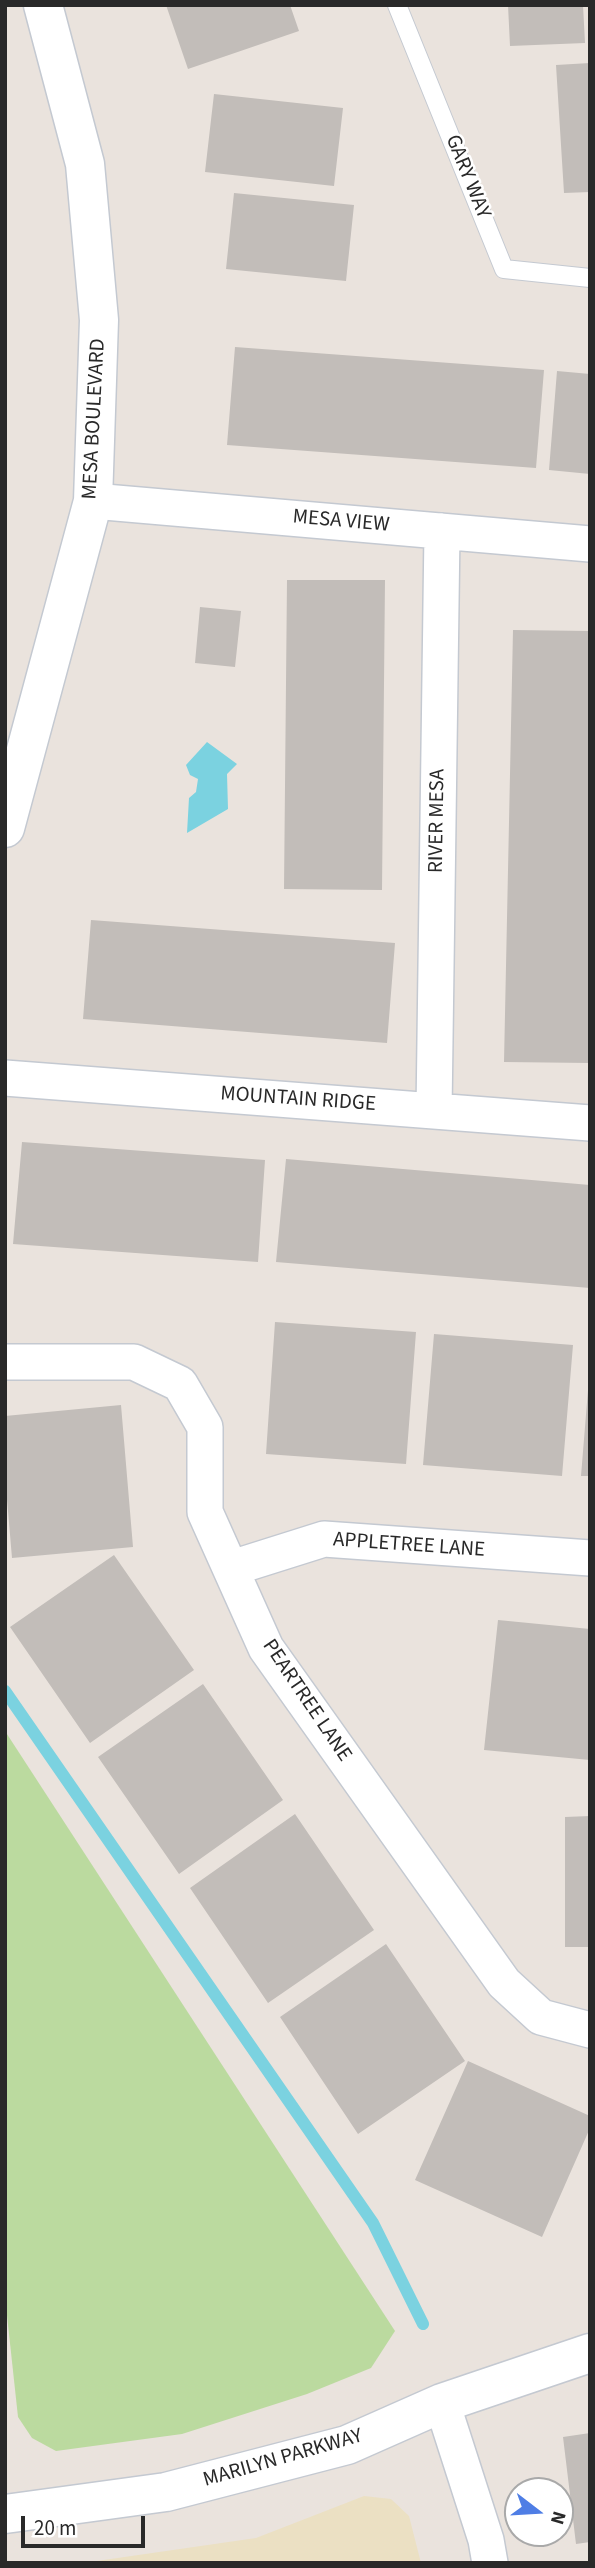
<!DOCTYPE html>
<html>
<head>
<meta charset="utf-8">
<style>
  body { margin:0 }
  #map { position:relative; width:595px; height:2568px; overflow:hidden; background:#eae3dd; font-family:"Source Sans 3",sans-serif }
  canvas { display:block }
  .frame { position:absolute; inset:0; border:7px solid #292929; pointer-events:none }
  .north { position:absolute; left:504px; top:2477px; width:70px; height:70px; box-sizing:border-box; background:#fff; border:2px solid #a9a9a9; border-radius:50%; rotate:107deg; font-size:19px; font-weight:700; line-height:28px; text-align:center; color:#292929 }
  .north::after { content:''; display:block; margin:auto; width:24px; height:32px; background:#4f7ee5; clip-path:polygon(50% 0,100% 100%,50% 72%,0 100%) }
  .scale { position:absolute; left:21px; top:2516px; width:124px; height:32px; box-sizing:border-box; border:4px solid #292929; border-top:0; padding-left:9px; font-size:21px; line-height:24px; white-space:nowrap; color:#292929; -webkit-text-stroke:5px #fff; paint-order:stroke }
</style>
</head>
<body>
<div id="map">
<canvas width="595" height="2568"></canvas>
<div class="frame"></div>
<div class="north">N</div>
<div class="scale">20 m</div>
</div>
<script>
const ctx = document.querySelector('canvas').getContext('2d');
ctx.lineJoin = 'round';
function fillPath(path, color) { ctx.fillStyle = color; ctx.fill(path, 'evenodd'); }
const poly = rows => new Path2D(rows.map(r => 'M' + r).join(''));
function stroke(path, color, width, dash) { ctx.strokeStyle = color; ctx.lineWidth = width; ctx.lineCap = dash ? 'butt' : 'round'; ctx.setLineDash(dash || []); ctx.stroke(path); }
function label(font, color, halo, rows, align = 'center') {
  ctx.font = font + ' "Source Sans 3",sans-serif'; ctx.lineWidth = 5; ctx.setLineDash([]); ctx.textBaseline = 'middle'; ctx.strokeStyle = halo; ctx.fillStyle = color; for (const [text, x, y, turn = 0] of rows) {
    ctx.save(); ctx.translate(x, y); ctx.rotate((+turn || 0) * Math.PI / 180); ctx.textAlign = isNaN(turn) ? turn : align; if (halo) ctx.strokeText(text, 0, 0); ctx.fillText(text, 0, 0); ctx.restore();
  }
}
fillPath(poly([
  [5,1731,395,2331,371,2368,307,2394,182,2434,56,2451,32,2438,18,2417,5,2297]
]), '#bbda9f');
fillPath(poly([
  [364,2496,391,2499,409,2516,421,2563,83,2563,256,2538]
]), '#ebe0c3');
fillPath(poly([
  [207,742,237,764,227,774,228,809,187,833,189,798,196,792,198,779,190,775,186,765]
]), '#7bd2e0');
stroke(poly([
  [5,1691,373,2223,423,2324]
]), '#7bd2e0', 12);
fillPath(poly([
  [166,5,290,5,299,31,188,69],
  [508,5,583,5,585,43,510,46],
  [590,63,590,192,564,193,556,65],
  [214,94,343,108,334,186,205,172],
  [234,193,354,205,346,281,226,269],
  [235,347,544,370,536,468,227,445],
  [557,371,590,374,590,474,549,470],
  [287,580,385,580,382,890,284,889],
  [200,607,241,611,235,667,195,663],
  [513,630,590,631,590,1063,504,1062],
  [91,920,395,943,387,1043,83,1019],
  [22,1142,265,1160,258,1262,13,1244],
  [286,1159,590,1185,590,1288,276,1262],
  [275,1322,416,1332,406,1464,266,1454],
  [434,1334,573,1345,562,1476,423,1465],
  [588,1390,590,1390,590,1476,581,1476],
  [121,1405,133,1547,12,1558,5,1476,5,1416],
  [114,1555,194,1670,90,1743,10,1627],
  [498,1620,590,1629,590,1760,484,1750],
  [203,1684,283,1800,179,1874,98,1757],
  [295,1814,374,1930,268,2003,190,1888],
  [590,1816,590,1947,565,1947,565,1817],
  [386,1944,465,2061,358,2134,280,2017],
  [468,2061,590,2116,590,2128,542,2237,415,2180],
  [590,2433,590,2542,576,2544,563,2437]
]), '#c2bdb9');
const lane = poly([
  [397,5,504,269,590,278]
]);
const street = poly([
  [93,501,590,544],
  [5,1078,590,1123],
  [434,1111,442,531],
  [5,1362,134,1362,180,1384,205,1427,205,1512,266,1648,504,1983,541,2017,590,2030],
  [232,1568,324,1539,590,1558],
  [442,2403,486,2540,490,2563]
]);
const secondary = poly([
  [5,828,93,501,99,320,85,164,43,5],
  [5,2514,166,2492,347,2445,442,2403,590,2353]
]);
stroke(lane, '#c4c9d1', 20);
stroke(street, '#c4c9d1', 38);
stroke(secondary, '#c4c9d1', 41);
stroke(lane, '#fff', 18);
stroke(street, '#fff', 35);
stroke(secondary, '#fff', 38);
label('21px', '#292929', '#fff', [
  ["GARY WAY",467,177,68],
  ["MESA BOULEVARD",95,419,-87],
  ["MESA VIEW",341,522,5],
  ["RIVER MESA",438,821,-89],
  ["MOUNTAIN RIDGE",298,1100,4],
  ["APPLETREE LANE",409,1546,4],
  ["PEARTREE LANE",306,1701,56],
  ["MARILYN PARKWAY",283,2459,-16]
]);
</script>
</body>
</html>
